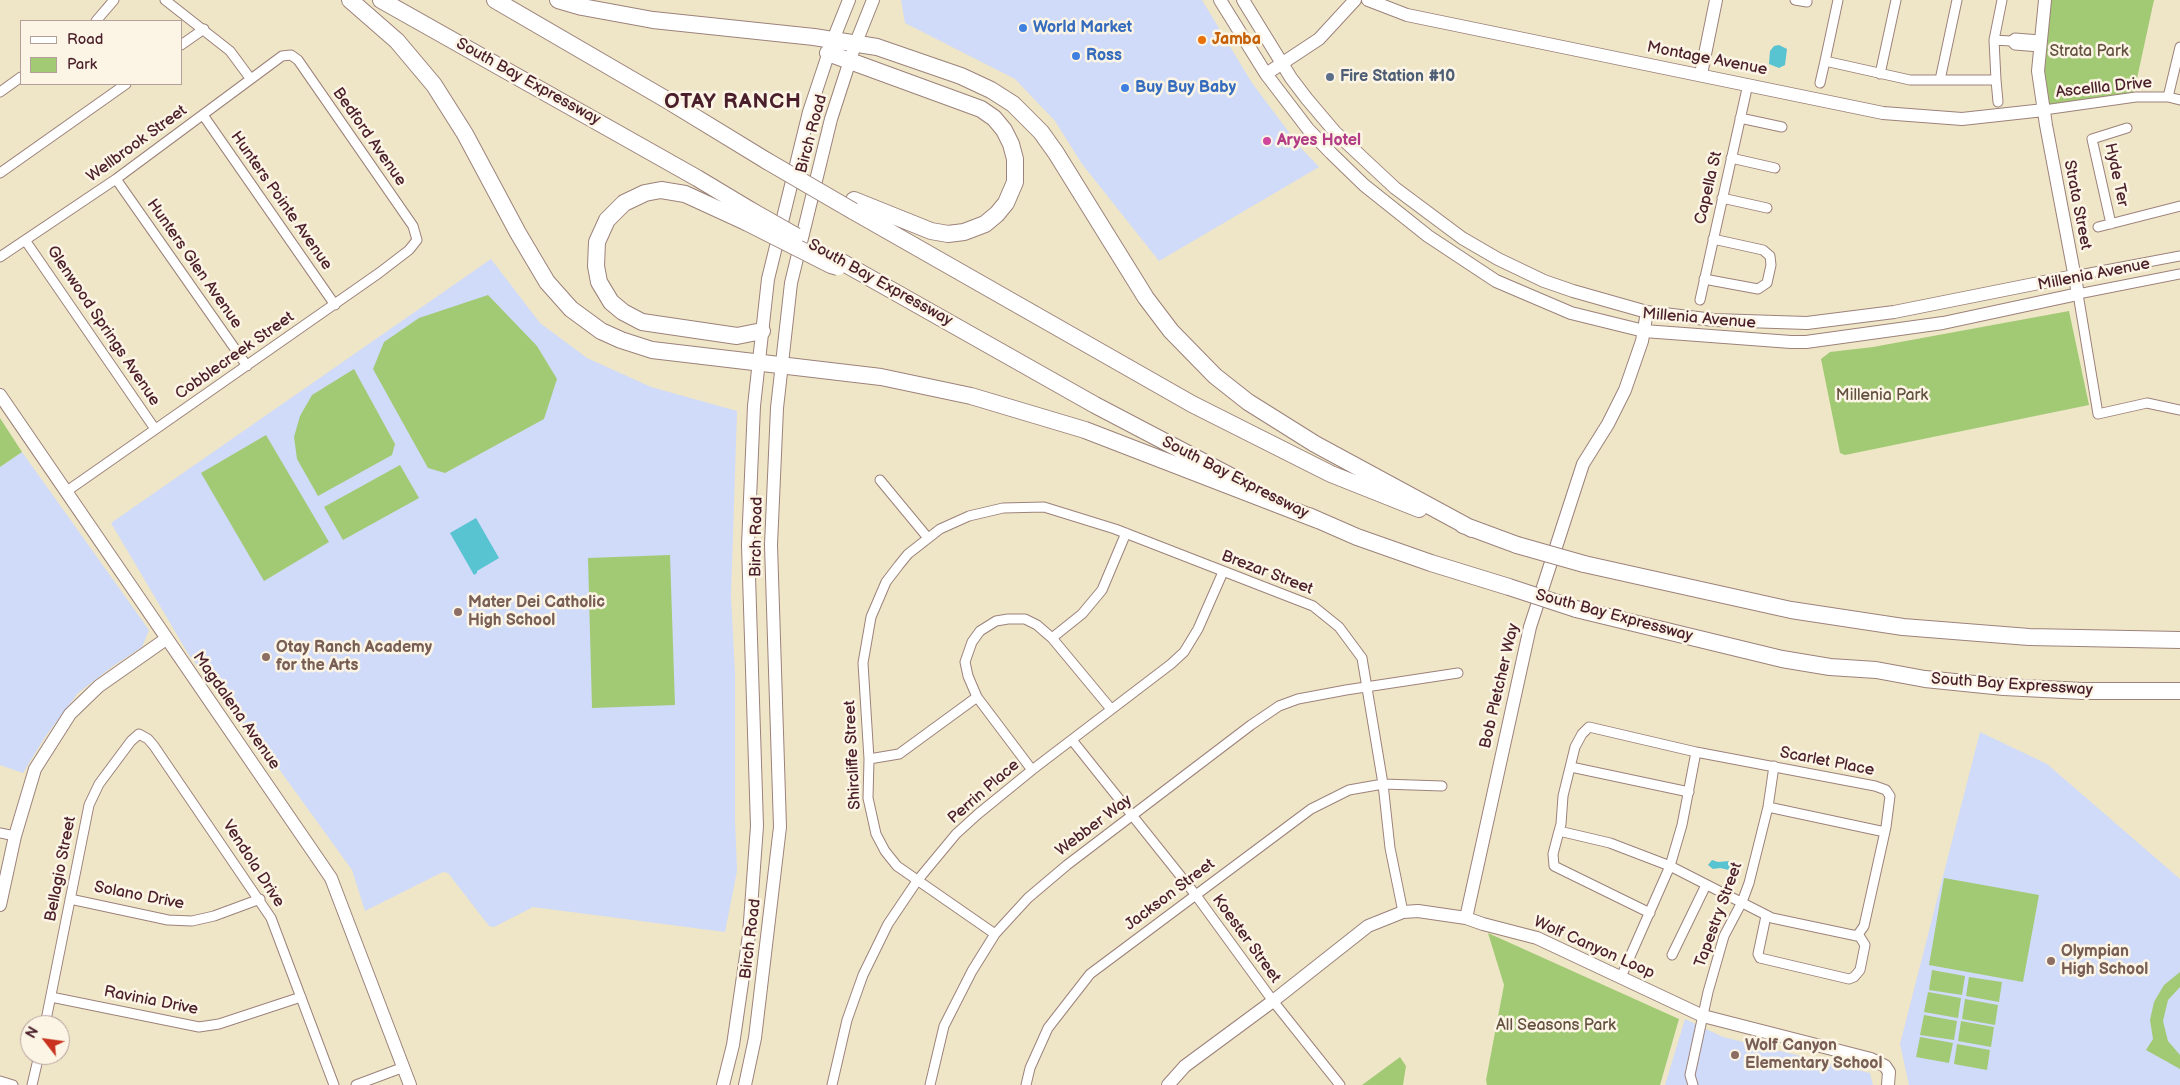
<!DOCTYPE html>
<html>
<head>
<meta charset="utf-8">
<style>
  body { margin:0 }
  #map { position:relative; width:2180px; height:1085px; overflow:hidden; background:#efe6c8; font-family:"Balsamiq Sans",sans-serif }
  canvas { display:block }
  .legend { position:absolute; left:20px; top:20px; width:162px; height:65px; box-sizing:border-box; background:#fcf5e5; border:1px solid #b59f9b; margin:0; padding:6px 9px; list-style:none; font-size:15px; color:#4a1f2b }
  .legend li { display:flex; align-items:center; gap:10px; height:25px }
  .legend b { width:25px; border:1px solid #b59f9b }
  .north { position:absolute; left:20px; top:1015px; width:50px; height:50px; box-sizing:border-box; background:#fcf5e5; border:1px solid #b59f9b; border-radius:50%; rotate:300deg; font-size:14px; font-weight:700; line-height:20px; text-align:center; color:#4a1f2b }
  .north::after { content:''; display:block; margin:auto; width:18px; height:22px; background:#c8321e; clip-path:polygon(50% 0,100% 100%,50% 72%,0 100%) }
</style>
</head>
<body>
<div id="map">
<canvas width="2180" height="1085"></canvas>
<ul class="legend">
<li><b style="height:6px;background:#fff"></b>Road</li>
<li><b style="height:14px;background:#a2ca75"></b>Park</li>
</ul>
<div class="north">N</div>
</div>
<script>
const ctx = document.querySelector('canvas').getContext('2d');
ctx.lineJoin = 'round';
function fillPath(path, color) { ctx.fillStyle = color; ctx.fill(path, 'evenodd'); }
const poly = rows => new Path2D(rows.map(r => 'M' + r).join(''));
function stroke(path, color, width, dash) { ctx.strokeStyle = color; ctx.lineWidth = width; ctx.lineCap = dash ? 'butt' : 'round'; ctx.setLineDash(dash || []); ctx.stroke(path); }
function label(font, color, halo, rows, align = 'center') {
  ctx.font = font + ' "Balsamiq Sans",sans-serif'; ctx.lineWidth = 5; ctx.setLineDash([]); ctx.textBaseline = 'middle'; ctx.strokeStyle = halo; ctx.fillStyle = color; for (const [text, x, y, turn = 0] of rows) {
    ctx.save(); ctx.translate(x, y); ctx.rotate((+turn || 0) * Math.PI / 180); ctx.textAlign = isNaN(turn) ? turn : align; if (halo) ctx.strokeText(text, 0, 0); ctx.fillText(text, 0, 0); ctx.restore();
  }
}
fillPath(poly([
  [901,0,1202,0,1252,83,1300,147,1319,167,1159,261,1082,164,1055,121,1015,79,905,23],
  [491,259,540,323,587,358,651,387,737,411,731,596,735,673,735,820,737,871,725,932,533,907,494,927,489,926,448,873,443,872,365,911,352,870,279,769,189,655,111,523],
  [22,452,149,630,142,647,113,666,78,693,45,737,23,773,0,765,0,467],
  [1980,732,2047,764,2180,879,2180,1085,1909,1085,1900,1044],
  [1685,1019,1723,1037,1870,1073,1873,1085,1665,1085]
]), '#d0daf9');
fillPath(poly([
  [2045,0,2154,0,2133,97,2044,110],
  [488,295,537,346,557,379,544,419,445,473,428,468,373,369,384,342,419,318],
  [2069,311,2089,405,1845,455,1840,453,1821,359,1830,352,1873,347],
  [354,369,395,444,392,455,318,496,297,459,294,437,300,416,312,395],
  [0,418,22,452,0,467],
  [266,435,329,542,264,581,201,473],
  [400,465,419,498,343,540,324,507],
  [670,555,675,705,592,708,588,558],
  [1944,878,2039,895,2023,982,1929,965],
  [1488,933,1679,1019,1660,1085,1487,1085,1486,1080,1504,985],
  [1932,970,1965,976,1962,995,1929,990],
  [2180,972,2180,987,2168,1000,2163,1021,2168,1041,2180,1055,2180,1069,2146,1050,2153,1039,2150,1020,2154,1002,2164,985],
  [1969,977,2002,982,1999,1002,1966,996],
  [1928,992,1961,998,1958,1018,1924,1012],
  [1965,999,1998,1005,1995,1025,1962,1019],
  [1924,1015,1957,1021,1954,1040,1920,1035],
  [1961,1021,1994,1027,1991,1047,1958,1041],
  [1920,1037,1953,1043,1949,1063,1916,1057],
  [1957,1044,1990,1050,1987,1070,1954,1064],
  [1400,1057,1406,1066,1403,1085,1362,1085]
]), '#a2ca75');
fillPath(poly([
  [1779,45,1787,49,1785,65,1779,68,1769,64,1770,51,1774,46],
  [476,518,499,558,477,571,477,573,474,575,450,533],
  [1712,860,1718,862,1729,861,1732,867,1729,870,1720,868,1713,869,1708,865]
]), '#58c3d1');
const street = poly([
  [165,0,230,51,250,78],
  [1795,0,1807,2,1807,0],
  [1838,0,1825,61,1910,80,1940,80,1957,0],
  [96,21,114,0],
  [1994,40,2011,41,2015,45,2040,47],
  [2011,41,2015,38,2040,40],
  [181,45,204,29],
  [1880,74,1896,0],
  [1940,80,1996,80,1994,40,2002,0],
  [1996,80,1998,102],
  [1820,83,1825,61],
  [0,92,21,77],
  [2168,97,2180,47],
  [2044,110,2136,97,2168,97,2180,100],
  [203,115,335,305],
  [1740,118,1782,127],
  [1731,158,1775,168],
  [0,173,126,84],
  [116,179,247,366],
  [1722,198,1767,208],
  [2111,224,2092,139,2127,128],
  [2098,227,2180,206],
  [25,240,155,429],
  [0,257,116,179,282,56,291,55,298,60,413,226,417,240,409,250,379,273,67,491],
  [2180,274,2078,294,2098,414,2147,403,2180,410],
  [2074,276,2180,256],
  [1704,279,1758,289,1767,283,1771,265,1770,256,1763,250,1713,239],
  [1700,300,1748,84],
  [880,480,928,538],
  [1052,638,1082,614,1102,590,1126,533],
  [1072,740,1195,894,1273,1001,1340,1085],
  [869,759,899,754,977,697],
  [1571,767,1689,792],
  [1032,770,977,697,968,676,965,662,972,642,980,631,996,621,1008,619,1025,619,1037,625,1052,638,1111,709],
  [1768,807,1885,832],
  [1559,831,1610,843,1670,866,1772,918,1857,936,1864,926,1886,827,1890,796,1886,790,1875,786,1696,752,1589,727,1582,734,1575,747,1563,796,1561,824,1559,831,1553,854,1554,866,1650,913],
  [0,833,15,836],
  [70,899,168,920,192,921,214,916,260,899],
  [1766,916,1758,954,1760,958,1849,979,1854,977,1860,970,1865,945,1858,934],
  [995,934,897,866,885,851,876,834,868,798,869,759,863,663,871,617,886,582,899,565,908,554,940,529,969,516,1003,508,1044,507,1115,529,1313,606,1339,627,1362,658,1383,784,1390,848,1403,912],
  [1672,955,1706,885],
  [1621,977,1670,866,1682,825,1696,752],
  [51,997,199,1027,219,1024,301,997],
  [45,1025,89,805,99,784,131,741,139,734,148,739,154,746,271,918,334,1085],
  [0,1081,13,1085],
  [32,1085,39,1055],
  [356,1085,404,1067],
  [832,1085,847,1020,863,975,888,924,917,881,956,834,978,814,1032,770,1171,664,1184,652,1198,629,1223,572],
  [930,1085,944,1026,972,971,995,934,1028,898,1067,865,1251,725,1279,706,1298,699,1346,690,1458,673],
  [1026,1085,1030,1068,1048,1028,1090,974,1311,809,1349,790,1383,784,1442,786],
  [1693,1085,1690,1075,1708,992,1724,936,1742,902,1749,883,1768,807,1774,766]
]);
const secondary = poly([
  [1220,0,1266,74,1308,129,1331,153,1364,185,1428,236,1496,281,1571,313,1644,331,1791,342,1806,342,1943,323,2078,294,2046,125,2038,71,2045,0],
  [1243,0,1291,78,1307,99,1335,132,1395,188,1462,238,1498,259,1544,281,1573,291,1647,312,1714,320,1807,323,1894,312,2074,276],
  [1368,0,1407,15,1883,113,1962,119,2044,110],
  [1266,74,1319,39,1355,0],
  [1701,74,1716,0],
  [0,395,331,878,410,1085],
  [0,905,15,836,35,769,70,714,99,686,166,639],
  [1466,918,1530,627,1583,464,1608,424,1625,390,1642,341,1647,312],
  [723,1085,733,1045,749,935,757,826,748,545,754,406,768,279,809,112,833,40,849,0],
  [745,1085,755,1038,780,827,771,545,777,408,791,283,831,119,855,45,873,0],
  [1168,1085,1185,1066,1273,1001,1368,926,1403,912,1418,911,1466,918,1483,924,1537,938,1703,1016,1871,1059,1885,1066,1889,1072,1888,1085]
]);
const highway = poly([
  [350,0,397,41,434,85,465,134,518,233,547,282,571,309,601,331,621,340,652,350,881,377,971,396,1085,430,1318,520],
  [381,0,697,178,752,211],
  [495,0,667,100,767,161],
  [558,0,582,7,653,20,814,37,877,47,961,76,991,90,1013,104,1041,132,1056,153,1146,298,1171,331,1215,376,1248,402,1315,444,1472,529],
  [828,53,981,109,994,118,1004,130,1011,144,1015,159,1015,182,1006,203,997,214,985,224,964,232,948,234,931,231,854,200],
  [853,211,1192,404,1331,474,1419,509],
  [746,222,685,194,661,190,645,193,624,203,607,220,597,242,596,266,599,282,611,302,623,312,642,322,737,336,762,331],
  [840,261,1095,405,1238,480],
  [1309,516,1357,537,1431,563,1509,587],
  [1463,525,1517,545],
  [1584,564,1791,610,1903,627,2029,637,2180,640],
  [1576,609,1782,659,1830,667,1876,670,1925,679,2004,687,2083,691,2180,691]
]);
stroke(street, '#9c827a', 11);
stroke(secondary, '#9c827a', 14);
stroke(highway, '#9c827a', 18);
stroke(street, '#fff', 9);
stroke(secondary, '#fff', 12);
stroke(highway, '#fff', 16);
const highwayBridge = poly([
  [767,161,853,211],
  [752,211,796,236],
  [746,222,831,265,838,267],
  [1517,545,1584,564],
  [1509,587,1576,609]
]);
stroke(highwayBridge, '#9c827a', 18, []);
stroke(highwayBridge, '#fff', 16);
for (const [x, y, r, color] of [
  [1023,28,5,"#3f7fe0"],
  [1202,40,5,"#e8710a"],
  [1076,56,5,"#3f7fe0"],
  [1330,77,5,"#5c6f8a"],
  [1125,88,5,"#3f7fe0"],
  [1267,141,5,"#d1479c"],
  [458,612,5,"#8d6e63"],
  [266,657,5,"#8d6e63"],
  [2051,961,5,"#8d6e63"],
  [1735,1055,5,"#8d6e63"]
]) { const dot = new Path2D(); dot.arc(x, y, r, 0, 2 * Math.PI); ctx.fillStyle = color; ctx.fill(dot); stroke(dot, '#fcf5e5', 2); }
label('bold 16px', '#366cbe', '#fcf5e5', [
  ["World Market",1033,28],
  ["Ross",1086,56],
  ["Buy Buy Baby",1135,88]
], 'left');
label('bold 16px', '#c56008', '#fcf5e5', [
  ["Jamba",1212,40]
], 'left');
label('16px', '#645241', '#fcf5e5', [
  ["Strata Park",2089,52],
  ["Millenia Park",1882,396],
  ["All Seasons Park",1556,1026]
]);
label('16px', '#4a1f2b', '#fcf5e5', [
  ["Montage Avenue",1707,59,11],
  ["South Bay Expressway",528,82,29],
  ["Ascellla Drive",2104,88,-6],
  ["Birch Road",812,134,-75],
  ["Bedford Avenue",369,137,55],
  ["Wellbrook Street",137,144,-36],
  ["Hyde Ter",2116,175,78],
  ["Capella St",1709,188,-77],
  ["Hunters Pointe Avenue",281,201,55],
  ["Strata Street",2077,205,79],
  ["Hunters Glen Avenue",194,264,55],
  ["Millenia Avenue",2094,275,-11],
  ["South Bay Expressway",880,283,29],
  ["Millenia Avenue",1699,319,5],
  ["Glenwood Springs Avenue",103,326,56],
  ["Cobblecreek Street",235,356,-35],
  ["South Bay Expressway",1235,478,27],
  ["Birch Road",757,537,-89],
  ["Brezar Street",1267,573,21],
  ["South Bay Expressway",1614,616,15],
  ["South Bay Expressway",2012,685,4],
  ["Bob Pletcher Way",1500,686,-77],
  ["Magdalena Avenue",236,711,55],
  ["Shircliffe Street",853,755,-93],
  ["Scarlet Place",1827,762,11],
  ["Perrin Place",984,792,-41],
  ["Webber Way",1094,826,-37],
  ["Vendola Drive",253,864,57],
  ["Bellagio Street",61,869,-79],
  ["Jackson Street",1170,895,-37],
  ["Solano Drive",139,896,11],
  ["Tapestry Street",1719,915,-70],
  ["Birch Road",751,939,-83],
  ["Koester Street",1246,939,54],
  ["Wolf Canyon Loop",1594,948,24],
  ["Ravinia Drive",151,1001,11]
]);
label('bold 16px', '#4e5e75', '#fcf5e5', [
  ["Fire Station #10",1340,77]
], 'left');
label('bold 16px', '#b23c85', '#fcf5e5', [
  ["Aryes Hotel",1277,141]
], 'left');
label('bold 16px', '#785e54', '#fcf5e5', [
  ["Mater Dei Catholic",468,603],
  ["High School",468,621],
  ["Otay Ranch Academy",276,648],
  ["for the Arts",276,666],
  ["Olympian",2061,952],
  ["High School",2061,970],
  ["Wolf Canyon",1745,1046],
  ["Elementary School",1745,1064]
], 'left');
ctx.letterSpacing = '1px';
label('bold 21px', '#4a1f2b', '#fcf5e5', [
  ["OTAY RANCH",733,103]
]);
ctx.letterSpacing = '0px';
</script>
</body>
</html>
